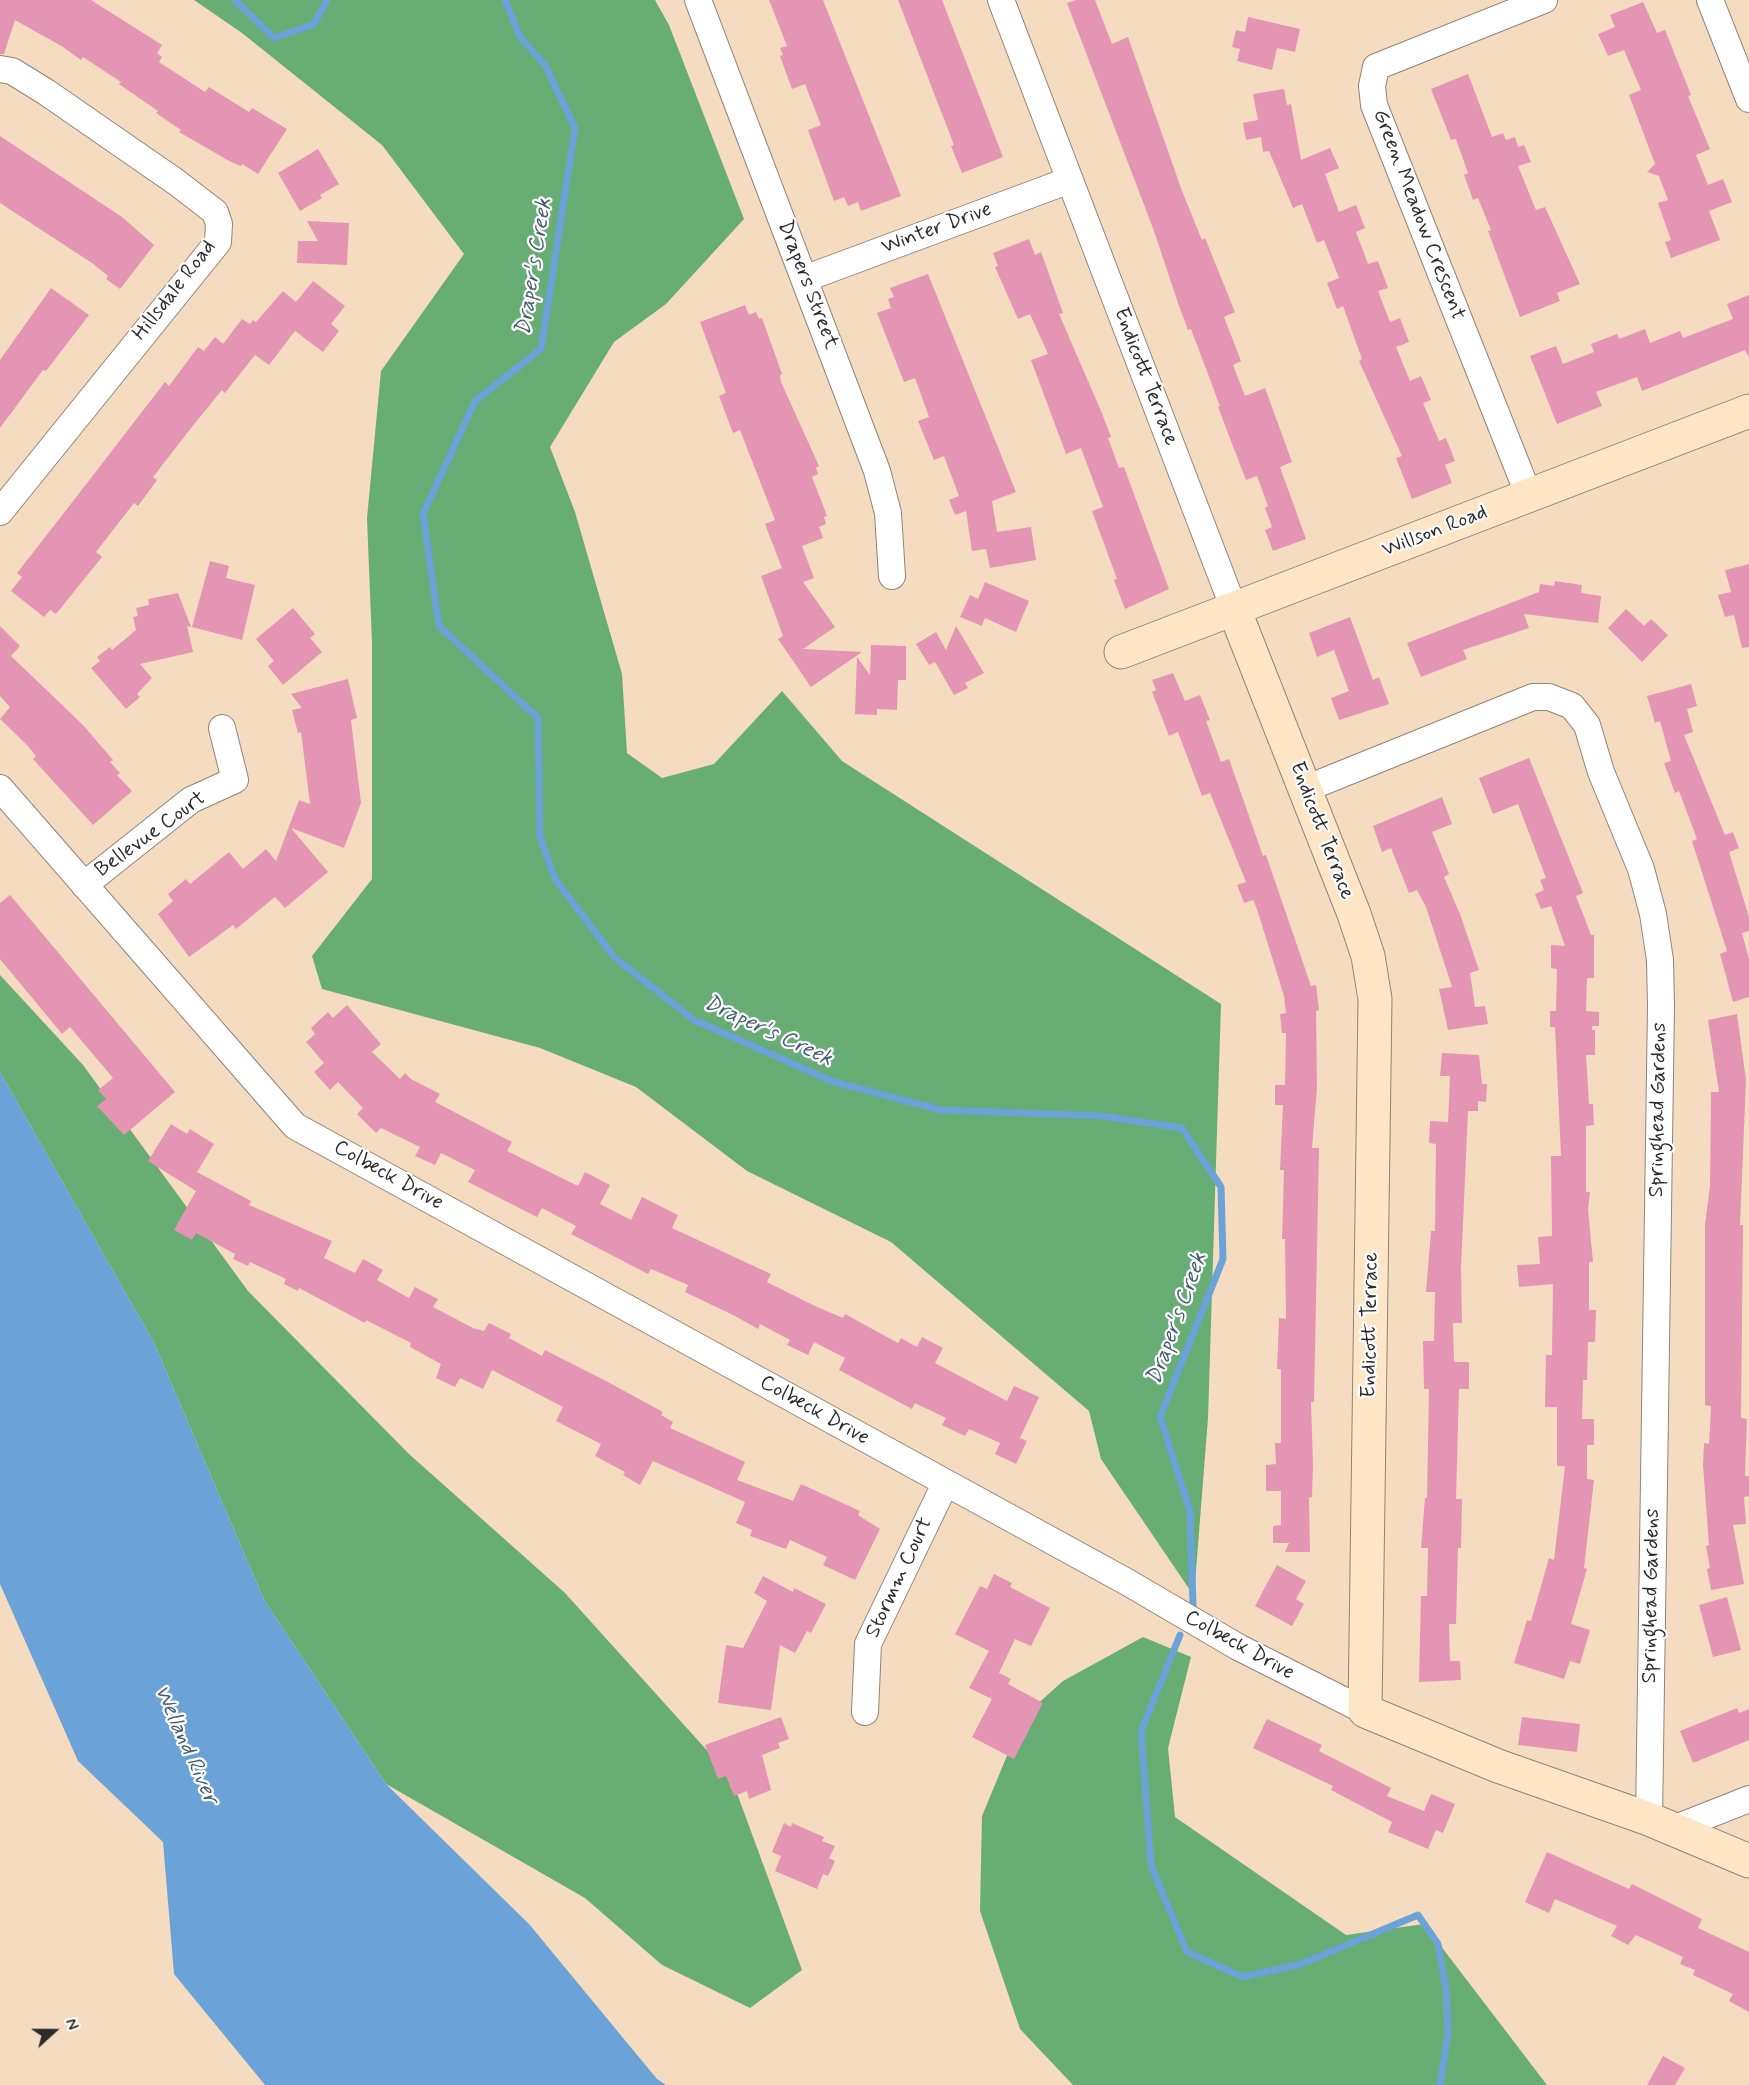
<!DOCTYPE html>
<html>
<head>
<meta charset="utf-8">
<style>
  body { margin:0 }
  #map { position:relative; width:1749px; height:2085px; overflow:hidden; background:#f5dcc1; font-family:Mynerve,sans-serif }
  canvas { display:block }
  .north { position:absolute; left:24px; top:2001px; width:60px; height:60px; -webkit-text-stroke:4px #fff; paint-order:stroke; rotate:69deg; font-size:16px; font-weight:700; line-height:24px; text-align:center; color:#2b2b2b }
  .north::after { content:''; display:block; margin:auto; width:21px; height:27px; background:#2b2b2b; clip-path:polygon(50% 0,100% 100%,50% 72%,0 100%) }
</style>
</head>
<body>
<div id="map">
<canvas width="1749" height="2085"></canvas>
<div class="north">N</div>
</div>
<script>
const ctx = document.querySelector('canvas').getContext('2d');
ctx.lineJoin = 'round';
function fillPath(path, color) { ctx.fillStyle = color; ctx.fill(path, 'evenodd'); }
const poly = rows => new Path2D(rows.map(r => 'M' + r).join(''));
function stroke(path, color, width, dash) { ctx.strokeStyle = color; ctx.lineWidth = width; ctx.lineCap = dash ? 'butt' : 'round'; ctx.setLineDash(dash || []); ctx.stroke(path); }
function label(font, color, halo, rows, align = 'center') {
  ctx.font = font + ' Mynerve,sans-serif'; ctx.lineWidth = 4.5; ctx.setLineDash([]); ctx.textBaseline = 'middle'; ctx.strokeStyle = halo; ctx.fillStyle = color; for (const [text, x, y, turn = 0] of rows) {
    ctx.save(); ctx.translate(x, y); ctx.rotate((+turn || 0) * Math.PI / 180); ctx.textAlign = isNaN(turn) ? turn : align; if (halo) ctx.strokeText(text, 0, 0); ctx.fillText(text, 0, 0); ctx.restore();
  }
}
fillPath(poly([
  [194,0,655,0,669,25,744,219,666,304,614,342,550,447,575,512,622,674,627,753,662,778,714,764,782,691,842,761,1221,1004,1208,1418,1194,1596,1101,1459,1089,1411,891,1242,747,1171,636,1087,540,1048,322,989,312,956,372,879,372,643,367,518,381,371,464,254,382,145,242,33],
  [0,975,83,1065,248,1291,409,1454,565,1593,731,1777,802,1970,750,2008,662,1965,585,1898,386,1784,264,1600,154,1343,0,1072],
  [1143,1637,1191,1657,1168,1748,1175,1817,1346,1935,1424,1924,1547,2085,1073,2085,1020,2029,980,1911,982,1816,1023,1717,1063,1681]
]), '#67ad74');
fillPath(poly([
  [0,1072,154,1343,264,1600,386,1784,529,1924,657,2079,666,2085,265,2085,174,1974,163,1842,78,1761,0,1584]
]), '#6ba3d9');
stroke(poly([
  [235,0,274,38,314,24,327,0],
  [505,0,520,37,545,65,575,128,541,349,475,401,423,514,439,626,538,718,540,837,555,879,614,957,694,1020,834,1082,941,1110,1102,1116,1182,1128,1221,1187,1223,1259,1160,1417,1190,1511,1193,1605],
  [1180,1635,1141,1731,1151,1865,1187,1952,1243,1977,1301,1964,1418,1915,1438,1944,1446,1990,1448,2034,1440,2085]
]), '#6ba3d9', 7);
fillPath(poly([
  [0,0,91,0,162,45,157,53,162,57,159,62,205,92,209,87,249,112,252,108,287,129,258,174,242,164,241,166,231,162,179,132,181,130,156,113,158,111,119,84,121,82,83,57,81,60,63,47,15,20,4,54,0,54],
  [769,0,823,0,901,196,861,211,858,202,848,206,844,197,834,201,808,130,821,125,805,84,792,89,780,56,783,55,780,48,787,46],
  [898,0,942,0,1003,157,962,173,951,146,954,145],
  [1076,0,1095,0,1112,44,1128,37,1182,191,1202,240,1205,238,1235,312,1224,317,1241,361,1233,365,1245,396,1265,388,1292,462,1280,467,1306,539,1273,551,1265,530,1272,527,1265,508,1268,506,1257,476,1246,480,1218,407,1220,406,1191,329,1188,330,1179,306,1154,231,1067,3],
  [1643,2,1657,33,1665,30,1691,95,1688,96,1710,149,1696,155,1708,185,1723,179,1732,202,1709,211,1720,240,1671,258,1665,242,1671,240,1658,203,1668,200,1659,176,1647,172,1655,164,1629,95,1641,90,1624,50,1608,56,1598,34,1615,27,1610,15],
  [1248,17,1300,29,1295,52,1277,48,1272,70,1237,61,1240,49,1232,47,1236,30,1245,32],
  [1468,74,1492,137,1503,133,1506,140,1515,137,1518,147,1524,145,1531,162,1518,166,1536,210,1545,207,1580,284,1557,293,1560,301,1520,317,1488,231,1491,230,1478,198,1473,200,1464,175,1468,173,1456,139,1451,140,1431,89],
  [1284,89,1287,105,1291,104,1301,160,1330,148,1339,168,1325,174,1339,212,1356,205,1365,228,1356,232,1368,264,1378,261,1388,288,1378,291,1390,322,1400,318,1409,342,1396,347,1410,381,1421,376,1431,400,1423,403,1439,441,1446,438,1455,461,1445,465,1452,483,1412,499,1396,458,1402,456,1359,361,1362,359,1343,306,1337,309,1327,283,1339,278,1324,240,1317,243,1302,204,1293,208,1269,151,1263,152,1261,137,1246,140,1243,123,1258,120,1253,94],
  [0,136,122,217,154,245,120,289,106,279,108,276,92,263,0,203],
  [318,149,339,184,320,195,322,198,300,211,278,173],
  [307,221,349,223,347,265,297,263,298,241,318,241],
  [1029,239,1035,255,1041,252,1063,313,1059,314,1101,411,1111,437,1108,438,1119,468,1124,467,1169,589,1125,609,1114,580,1117,579,1092,511,1103,507,1081,448,1066,454,1031,360,1048,354,1030,314,1018,319,995,267,998,266,993,253],
  [928,274,1016,492,992,501,997,532,1031,527,1036,560,990,568,986,549,972,551,966,511,955,515,949,500,959,496,944,456,934,460,918,421,929,417,915,378,904,382,877,313,891,308,888,299,894,297,890,288],
  [313,281,345,306,331,324,339,331,323,352,295,331,269,365,255,355,225,393,222,390,191,428,153,477,157,480,138,506,134,503,96,552,102,557,56,614,50,610,44,617,11,591,22,577,17,573,60,518,165,382,169,386,198,347,204,351,215,337,223,344,242,319,250,324,253,320,256,322,283,291,296,302],
  [51,288,89,315,46,371,43,370,0,428,0,360],
  [1749,295,1749,357,1745,350,1642,391,1637,377,1596,392,1602,406,1557,424,1530,356,1556,346,1563,364,1594,352,1591,344,1617,334,1619,339,1645,329,1650,343,1680,331,1683,338,1733,319,1727,304],
  [745,305,749,315,756,312,759,319,762,318,782,374,780,375,781,382,819,466,816,468,818,474,812,477,827,516,824,517,826,524,819,527,823,538,802,546,814,578,803,582,835,627,803,649,862,652,811,687,778,639,783,636,761,576,782,568,765,524,775,520,740,430,733,433,719,396,726,393,700,322],
  [210,561,229,566,226,578,255,585,242,640,192,627],
  [1749,564,1749,647,1742,648,1734,615,1725,617,1718,595,1731,592,1725,570],
  [1555,581,1582,585,1581,593,1601,596,1598,623,1524,614,1529,628,1463,650,1467,659,1421,677,1407,643,1539,592,1540,584,1554,586],
  [985,582,1029,601,1016,632,985,618,982,626,960,617,970,595,978,599],
  [178,593,191,627,187,626,193,652,140,664,152,678,137,694,140,697,126,709,91,668,100,661,97,657,110,647,112,650,136,630,133,617,138,616,136,608,149,605,148,599],
  [293,608,315,634,310,638,322,652,283,685,268,666,274,661,256,639],
  [1626,609,1644,626,1651,619,1668,635,1642,662,1608,628],
  [1350,617,1373,680,1379,677,1389,704,1339,720,1331,698,1349,691,1334,650,1317,657,1309,633],
  [0,626,20,646,11,656,83,725,113,760,110,762,120,773,117,775,132,791,93,825,33,759,36,756,27,745,0,719,10,707,0,696],
  [956,626,984,673,965,683,968,688,954,695,935,662,929,665,916,644,936,632,946,650],
  [871,645,906,646,906,680,898,680,897,710,877,709,877,715,855,714,857,657,870,675],
  [1173,673,1185,701,1200,695,1210,720,1206,721,1221,762,1229,759,1263,856,1266,855,1311,986,1316,985,1319,1010,1316,1011,1317,1088,1312,1148,1319,1148,1314,1402,1311,1402,1313,1464,1312,1497,1309,1498,1310,1552,1285,1552,1289,1543,1273,1543,1273,1526,1281,1525,1281,1491,1266,1491,1266,1465,1276,1464,1275,1443,1281,1443,1281,1369,1277,1369,1279,1318,1286,1319,1285,1239,1282,1239,1284,1170,1280,1170,1283,1105,1275,1105,1275,1085,1285,1085,1286,1033,1282,1033,1280,1014,1286,1013,1284,996,1257,909,1253,900,1244,903,1237,885,1246,882,1210,793,1202,796,1178,732,1169,736,1152,692,1156,690,1152,680],
  [348,679,357,718,351,720,361,803,344,848,291,828,328,872,285,908,275,897,236,929,233,925,189,957,158,914,173,901,168,894,186,879,190,884,229,852,243,869,266,849,276,861,299,800,310,804,301,732,298,733,292,710,302,708,291,694],
  [1691,684,1697,706,1687,709,1693,732,1684,735,1725,835,1733,832,1739,848,1729,852,1749,917,1749,931,1742,933,1749,959,1749,997,1733,1002,1720,954,1727,951,1692,841,1697,839,1679,791,1675,793,1664,763,1671,761,1660,721,1655,723,1647,696],
  [1529,758,1583,893,1576,896,1591,935,1594,935,1594,978,1587,978,1586,1011,1599,1012,1599,1026,1592,1026,1592,1030,1595,1030,1595,1055,1586,1055,1589,1104,1593,1104,1594,1125,1586,1126,1586,1192,1590,1192,1588,1209,1593,1262,1589,1262,1589,1310,1596,1310,1595,1342,1588,1342,1587,1380,1583,1380,1582,1419,1594,1419,1594,1445,1587,1445,1587,1479,1594,1480,1584,1568,1587,1569,1571,1624,1590,1630,1580,1664,1570,1661,1564,1679,1514,1663,1527,1620,1531,1621,1549,1558,1554,1560,1565,1466,1557,1466,1557,1407,1545,1407,1546,1355,1552,1355,1553,1284,1519,1287,1517,1265,1540,1264,1538,1237,1552,1236,1551,1156,1561,1156,1555,1027,1550,1027,1550,1011,1556,1011,1557,969,1551,968,1551,945,1565,946,1551,906,1541,909,1535,894,1544,890,1540,880,1546,878,1518,804,1493,814,1479,778],
  [1442,797,1452,824,1432,832,1449,874,1444,877,1460,914,1479,970,1470,973,1475,1007,1485,1006,1488,1024,1448,1030,1439,989,1452,987,1426,907,1417,890,1409,893,1391,848,1382,852,1373,826],
  [10,895,175,1092,124,1135,97,1106,106,1099,98,1090,113,1078,70,1027,62,1034,0,959,0,903],
  [347,1005,381,1044,372,1052,400,1079,405,1073,411,1079,440,1094,435,1102,512,1142,507,1151,578,1186,585,1172,610,1185,600,1204,631,1220,642,1197,678,1215,672,1228,771,1274,767,1282,815,1306,843,1318,845,1314,898,1343,901,1338,917,1347,922,1337,943,1348,935,1363,1007,1401,1014,1386,1039,1397,1020,1438,1027,1441,1016,1464,995,1454,1000,1443,969,1429,965,1436,942,1425,946,1418,915,1403,912,1409,839,1370,845,1358,814,1342,808,1355,787,1345,790,1340,760,1324,758,1329,735,1316,685,1292,688,1285,651,1269,648,1274,571,1234,576,1226,542,1208,537,1217,468,1182,475,1170,441,1153,435,1165,415,1156,420,1147,381,1128,376,1133,357,1114,363,1108,338,1082,330,1090,314,1072,324,1063,306,1042,315,1034,311,1028,328,1012,333,1018],
  [1737,1014,1746,1080,1740,1225,1743,1225,1741,1418,1747,1419,1745,1476,1749,1476,1749,1496,1744,1497,1746,1524,1733,1525,1744,1584,1711,1590,1707,1569,1710,1568,1706,1546,1709,1545,1703,1465,1704,1443,1709,1444,1711,1406,1705,1405,1705,1225,1710,1186,1711,1092,1719,1092,1708,1020],
  [1442,1053,1479,1055,1482,1084,1487,1084,1486,1102,1478,1101,1478,1111,1468,1111,1461,1268,1462,1323,1453,1323,1454,1362,1469,1362,1469,1389,1459,1389,1456,1499,1462,1499,1461,1548,1458,1548,1456,1624,1449,1624,1450,1661,1460,1661,1461,1680,1419,1682,1421,1596,1427,1596,1428,1548,1421,1548,1425,1498,1427,1498,1429,1389,1424,1389,1423,1341,1434,1341,1435,1292,1426,1292,1431,1231,1435,1231,1436,1144,1429,1143,1430,1121,1448,1122,1450,1076,1440,1076],
  [171,1124,187,1134,190,1129,214,1144,197,1172,251,1201,249,1205,332,1241,324,1258,355,1273,363,1259,383,1270,377,1280,409,1298,415,1287,438,1299,433,1307,473,1328,484,1331,489,1323,511,1334,509,1338,542,1356,545,1350,606,1381,663,1412,661,1415,673,1422,670,1428,745,1462,737,1480,793,1501,801,1484,860,1511,858,1515,880,1529,855,1580,823,1565,827,1557,790,1540,786,1549,750,1536,752,1530,736,1523,745,1502,653,1461,640,1485,623,1475,625,1472,595,1456,601,1444,556,1421,563,1407,492,1370,483,1389,460,1378,455,1387,436,1378,441,1364,410,1347,411,1343,366,1320,365,1323,299,1288,298,1291,284,1284,286,1279,250,1262,248,1266,233,1259,235,1254,196,1233,192,1240,174,1230,196,1191,148,1161],
  [1277,1565,1306,1581,1296,1599,1304,1604,1292,1626,1255,1606],
  [994,1574,1012,1583,1010,1587,1050,1608,1031,1646,1015,1639,999,1673,1011,1679,1008,1684,1043,1703,1014,1759,972,1737,992,1699,969,1688,989,1651,955,1634,980,1586,987,1589],
  [763,1576,793,1592,794,1588,826,1604,811,1633,807,1631,795,1653,780,1645,771,1710,718,1703,726,1645,743,1648,767,1601,754,1593],
  [1727,1597,1741,1650,1713,1657,1699,1605],
  [1737,1708,1739,1713,1749,1709,1749,1740,1693,1763,1680,1731],
  [781,1717,789,1739,778,1743,780,1748,762,1755,771,1790,749,1799,747,1791,734,1796,726,1776,718,1779,705,1745],
  [1522,1717,1580,1724,1577,1752,1518,1745],
  [1267,1719,1322,1745,1319,1751,1391,1788,1387,1796,1424,1811,1431,1794,1455,1804,1443,1833,1436,1830,1428,1849,1388,1832,1392,1822,1331,1790,1333,1786,1253,1748],
  [784,1823,791,1827,792,1823,824,1837,822,1841,835,1846,829,1858,835,1861,828,1876,823,1874,817,1889,775,1871,781,1856,772,1852],
  [1547,1852,1629,1889,1632,1884,1702,1919,1698,1928,1749,1952,1749,2012,1729,2001,1733,1994,1693,1975,1695,1970,1680,1964,1683,1957,1636,1935,1628,1945,1611,1936,1617,1926,1555,1899,1549,1913,1525,1902],
  [1663,2056,1685,2068,1675,2085,1647,2085]
]), '#e495b3');
const street = poly([
  [698,0,877,471,888,513,892,576],
  [1001,0,1234,609],
  [1710,0,1749,99],
  [0,69,12,71,46,92,176,182,215,212,219,224,218,242,0,512],
  [804,279,1070,180],
  [1529,496,1374,105,1372,86,1376,67,1544,0],
  [0,788,295,1126,1127,1582,1238,1647,1365,1711],
  [1305,789,1533,697,1549,697,1572,706,1587,725,1601,772,1641,869,1653,914,1660,960,1661,1006,1649,1819],
  [84,885,191,800,235,780,222,728],
  [865,1712,868,1644,945,1484],
  [1673,1829,1749,1799]
]);
const secondary = poly([
  [1234,609,1354,914,1368,956,1375,999,1365,1711,1498,1766,1649,1819,1749,1861],
  [1121,652,1749,411]
]);
stroke(street, '#908476', 28);
stroke(secondary, '#908476', 35);
stroke(street, '#fff', 26);
stroke(secondary, '#fde5c5', 33);
label('21px', '#2b2b2b', '#fff', [
  ["Green Meadow Crescent",1418,215,69],
  ["Winter Drive",937,229,-20],
  ["Drapers Street",807,285,69],
  ["Hillsdale Road",175,291,-52],
  ["Endicott Terrace",1145,377,69],
  ["Willson Road",1435,532,-21],
  ["Endicott Terrace",1321,831,69],
  ["Bellevue Court",151,835,-36],
  ["Springhead Gardens",1659,1110,-89],
  ["Colbeck Drive",388,1176,29],
  ["Endicott Terrace",1371,1325,-89],
  ["Colbeck Drive",814,1411,29],
  ["Stormm Court",900,1578,-65],
  ["Springhead Gardens",1652,1596,-89],
  ["Colbeck Drive",1239,1646,29]
]);
label('italic 22px', '#455b71', '#fff', [
  ["Draper's Creek",535,267,-81],
  ["Draper's Creek",768,1032,25],
  ["Draper's Creek",1178,1319,-70],
  ["Welland River",185,1745,66]
]);
</script>
</body>
</html>
